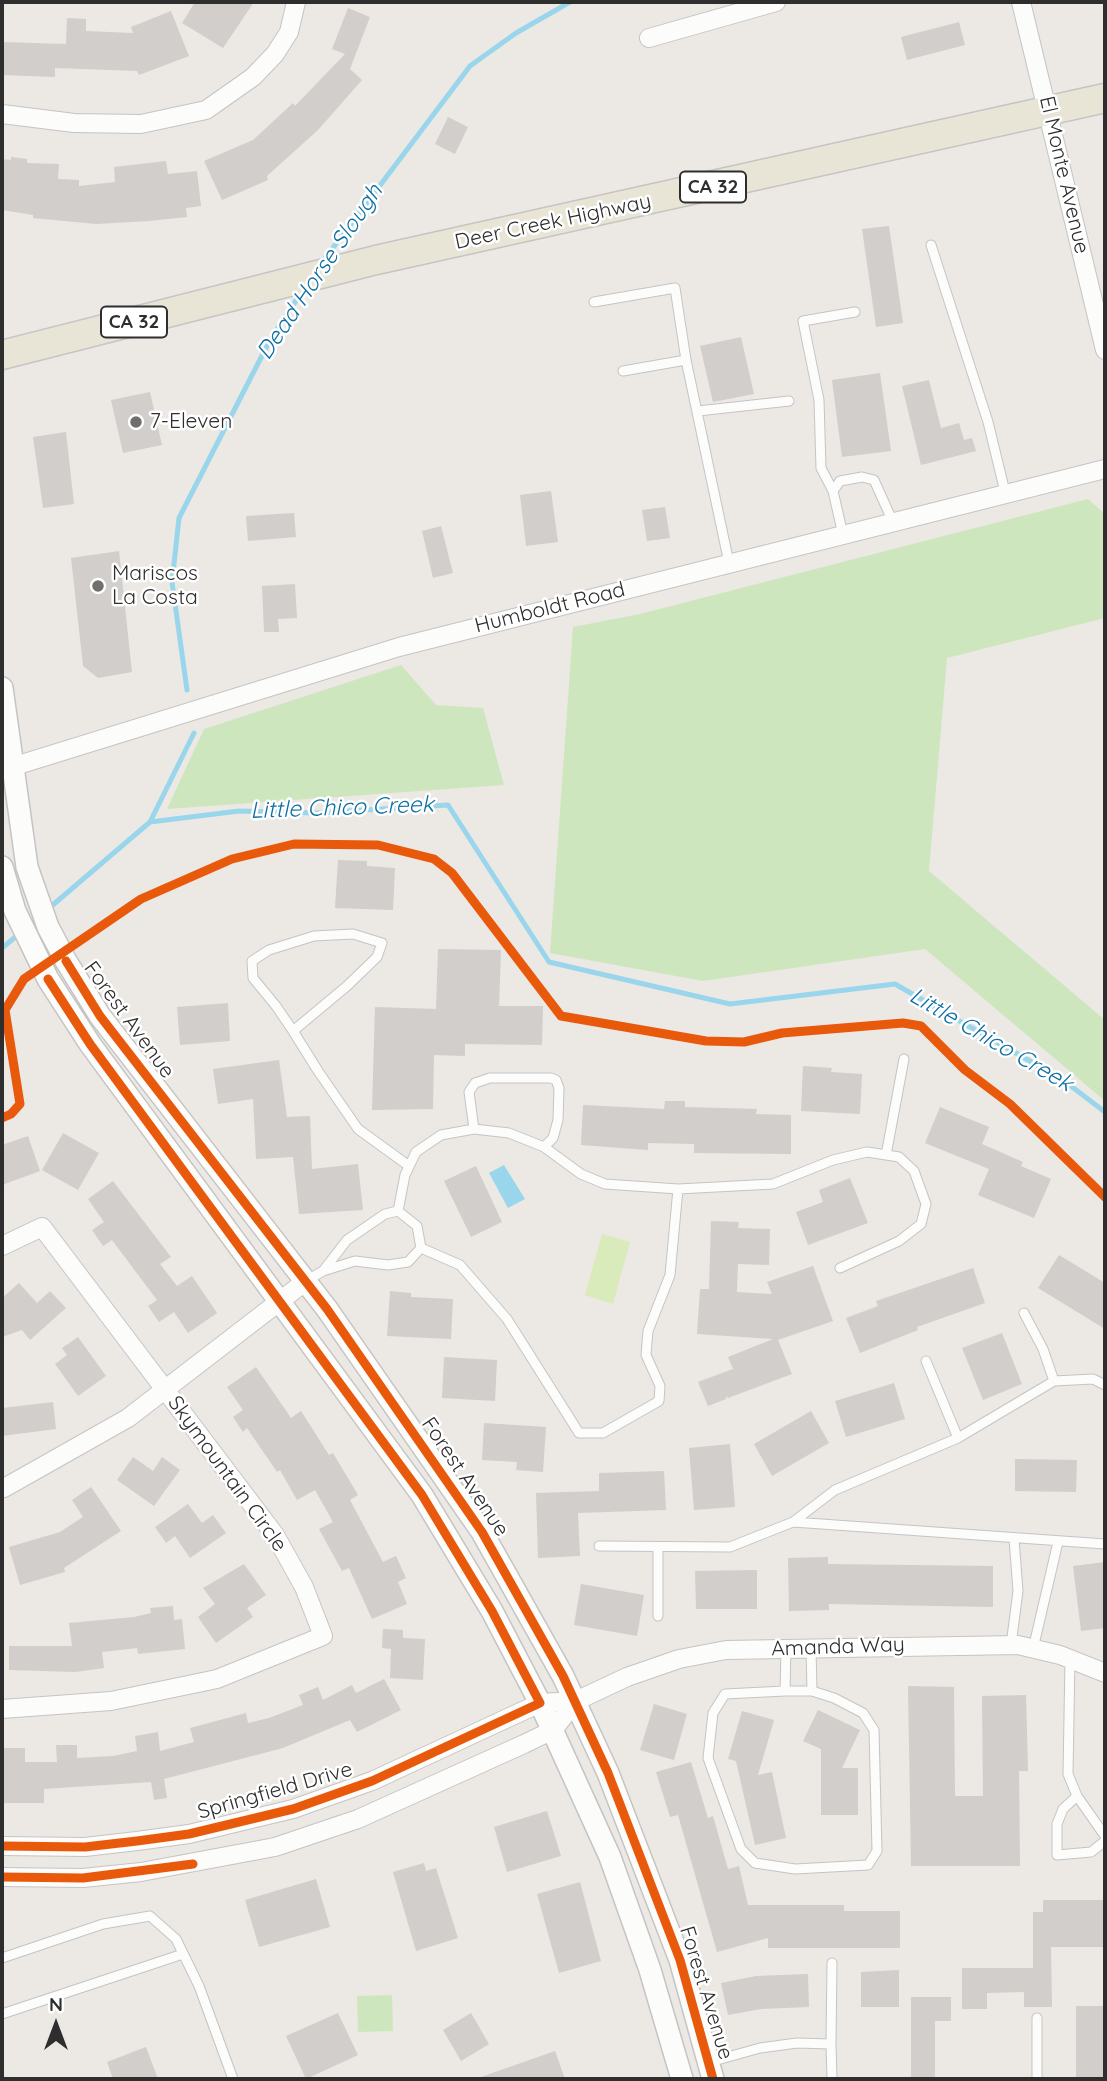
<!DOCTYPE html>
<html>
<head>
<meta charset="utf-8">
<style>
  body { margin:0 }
  #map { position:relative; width:1107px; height:2081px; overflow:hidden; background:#ece8e4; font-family:Quicksand,sans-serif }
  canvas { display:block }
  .frame { position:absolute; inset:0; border:4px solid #2e2e2e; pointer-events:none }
  .north { position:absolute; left:21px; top:1990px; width:70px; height:70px; -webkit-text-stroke:5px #fff; paint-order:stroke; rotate:0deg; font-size:19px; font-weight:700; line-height:28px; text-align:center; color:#2e2e2e }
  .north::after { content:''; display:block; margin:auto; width:24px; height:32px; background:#2e2e2e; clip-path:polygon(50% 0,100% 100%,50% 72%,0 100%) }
</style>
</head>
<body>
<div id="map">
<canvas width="1107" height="2081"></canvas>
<div class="frame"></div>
<div class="north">N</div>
</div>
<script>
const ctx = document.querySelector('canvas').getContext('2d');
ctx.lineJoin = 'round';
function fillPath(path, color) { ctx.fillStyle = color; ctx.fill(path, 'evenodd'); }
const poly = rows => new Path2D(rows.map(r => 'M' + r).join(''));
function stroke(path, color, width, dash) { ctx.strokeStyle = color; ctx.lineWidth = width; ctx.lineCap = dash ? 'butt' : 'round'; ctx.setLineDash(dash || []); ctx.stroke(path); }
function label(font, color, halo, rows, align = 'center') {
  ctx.font = font + ' Quicksand,sans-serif'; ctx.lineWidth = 5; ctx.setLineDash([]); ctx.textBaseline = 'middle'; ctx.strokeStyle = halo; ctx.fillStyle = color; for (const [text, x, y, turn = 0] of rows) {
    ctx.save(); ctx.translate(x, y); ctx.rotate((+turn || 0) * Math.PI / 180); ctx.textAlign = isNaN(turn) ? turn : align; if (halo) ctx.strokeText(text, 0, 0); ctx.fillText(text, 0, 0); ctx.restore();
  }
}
fillPath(poly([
  [1088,499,1105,514,1105,618,947,658,929,871,1105,1020,1105,1101,925,949,703,981,550,953,573,627,640,614],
  [401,665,436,705,483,708,504,785,167,809,204,729],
  [392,1995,393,2031,358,2032,357,1996]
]), '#cee6be');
fillPath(poly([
  [602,1234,630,1242,613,1304,585,1295]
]), '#d9eabb');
fillPath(poly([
  [504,1165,525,1199,508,1208,489,1173]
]), '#99d6ec');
stroke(poly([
  [320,265,470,66,516,33,570,2],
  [187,690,172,582,179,518,270,340,303,290],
  [150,822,194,733],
  [48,909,150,822,239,811,316,813,448,805,549,962,730,1004,895,984,1063,1080,1105,1112],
  [2,948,19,934]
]), '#99d6ec', 5);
fillPath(poly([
  [195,2,254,2,223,48,182,23],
  [348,8,370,17,350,69,362,80,318,130,267,176,268,180,222,200,204,161,253,140,293,103,295,106,345,54,332,49],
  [171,11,189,56,139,75,137,71,55,68,55,77,2,75,2,42,66,44,67,18,86,19,86,31,133,33,131,27],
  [959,22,965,45,907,60,901,37],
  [448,117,468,127,455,154,435,144],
  [11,157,27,159,27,163,59,164,58,179,79,180,79,186,115,182,114,167,166,161,168,174,197,171,201,206,186,208,187,217,149,221,96,224,33,218,33,215,2,210,2,159,11,160],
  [889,226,903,323,876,327,862,229],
  [741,337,754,394,713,402,700,346],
  [880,373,891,451,842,457,832,380],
  [929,380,941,428,959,423,964,440,972,438,976,451,921,465,902,386],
  [150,392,162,445,123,453,111,400],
  [66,432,74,504,43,508,33,437],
  [551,491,558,542,526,546,520,495],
  [665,507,670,538,647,541,642,510],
  [294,513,296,537,248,541,246,516],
  [441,526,453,573,433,578,422,531],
  [119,551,132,672,98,678,83,666,71,558],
  [295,584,297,618,278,619,279,632,264,632,262,586],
  [338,860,367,861,367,866,395,868,393,910,335,908],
  [438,949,501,950,499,1006,543,1006,542,1045,465,1044,465,1056,434,1055,433,1109,372,1110,375,1007,436,1009],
  [228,1003,230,1041,180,1045,177,1007],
  [279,1060,287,1117,310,1116,312,1169,358,1164,363,1210,299,1214,293,1157,256,1159,253,1099,218,1104,213,1069],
  [803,1066,832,1068,831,1072,862,1074,860,1114,801,1111],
  [665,1101,685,1101,685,1107,757,1109,756,1114,791,1115,791,1154,694,1153,694,1144,648,1143,648,1150,581,1145,583,1105,664,1109],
  [940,1107,989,1127,982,1144,1023,1162,1021,1166,1051,1179,1034,1218,978,1195,989,1169,925,1143],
  [63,1133,99,1153,78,1190,42,1170],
  [28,1136,40,1171,2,1185,2,1145],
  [476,1166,502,1222,471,1237,444,1181],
  [850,1178,868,1223,808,1245,796,1212,823,1202,819,1190],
  [113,1181,171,1257,160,1264,177,1286,192,1276,217,1313,188,1333,174,1312,159,1322,148,1306,157,1300,112,1240,103,1246,92,1230,104,1222,88,1199],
  [711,1221,739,1222,738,1228,770,1229,769,1265,738,1264,737,1292,772,1294,767,1282,813,1266,833,1321,778,1340,792,1374,728,1398,726,1396,726,1399,708,1406,698,1382,733,1369,728,1357,773,1339,697,1334,700,1289,709,1289],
  [1059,1255,1105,1283,1105,1329,1038,1288],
  [973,1268,985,1303,917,1327,918,1330,860,1353,846,1318,878,1306,876,1301],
  [19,1283,37,1303,50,1291,66,1308,30,1340,22,1330,2,1337,2,1298],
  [390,1291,411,1293,411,1297,453,1299,451,1339,387,1336],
  [1002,1333,1022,1384,983,1400,962,1348],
  [78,1337,106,1376,78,1396,55,1364,67,1355,62,1348],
  [444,1357,497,1360,495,1401,442,1398],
  [256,1367,291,1418,301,1411,329,1455,333,1453,358,1495,350,1500,383,1562,396,1556,406,1578,398,1582,407,1604,372,1619,349,1568,342,1571,319,1529,333,1522,315,1490,297,1500,280,1470,277,1472,247,1428,243,1432,233,1417,243,1410,227,1387],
  [894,1383,905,1419,846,1437,835,1401],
  [53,1402,56,1429,2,1436,2,1408],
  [811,1411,829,1443,772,1476,754,1444],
  [484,1423,546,1427,543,1472,516,1470,517,1462,482,1460],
  [730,1444,735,1507,694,1510,689,1448],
  [133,1457,153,1471,162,1457,180,1470,154,1506,117,1480],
  [1015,1459,1077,1460,1076,1492,1015,1491],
  [664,1471,666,1510,578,1513,580,1556,538,1558,536,1493,599,1491,599,1473],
  [91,1487,121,1531,64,1568,65,1572,20,1585,9,1547,60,1532,83,1517,72,1500],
  [188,1504,202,1523,213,1515,226,1533,190,1558,175,1536,166,1543,155,1527],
  [828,1557,828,1564,993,1566,993,1607,829,1604,829,1610,789,1611,788,1558],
  [1105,1562,1105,1628,1081,1631,1073,1566],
  [244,1564,266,1595,247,1608,253,1617,216,1643,198,1617,215,1604,203,1588],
  [757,1570,757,1609,696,1609,695,1571],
  [581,1584,644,1595,637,1636,574,1625],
  [173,1606,174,1620,182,1619,185,1649,138,1654,137,1648,102,1652,104,1668,75,1672,9,1670,9,1646,72,1646,69,1623,134,1617,151,1613,150,1608],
  [383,1629,403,1630,403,1638,425,1639,423,1680,390,1678,391,1649,382,1648],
  [384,1679,401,1710,357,1732,350,1720,283,1748,164,1779,167,1798,154,1800,151,1782,44,1789,44,1803,3,1803,3,1748,25,1748,25,1762,57,1762,56,1745,77,1745,77,1758,113,1756,137,1751,135,1736,158,1732,160,1751,194,1742,190,1728,246,1713,248,1723,269,1718,303,1705,299,1695,318,1687,323,1700,352,1685,356,1693],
  [908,1686,954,1687,955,1796,983,1796,982,1696,1026,1695,1028,1771,1019,1771,1020,1866,911,1866],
  [654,1704,687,1714,674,1760,640,1750],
  [818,1710,860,1730,842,1768,858,1768,858,1815,821,1815,821,1749,803,1741],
  [742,1711,774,1720,758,1775,772,1772,786,1838,755,1845,736,1761,728,1759],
  [691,1762,708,1818,713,1816,728,1869,739,1866,748,1905,844,1905,844,1911,900,1911,900,1948,768,1948,768,1938,717,1952,678,1815,670,1817,656,1772],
  [547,1811,561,1856,507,1872,494,1827],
  [424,1863,426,1871,436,1868,458,1938,416,1951,393,1872],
  [316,1879,330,1927,259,1947,245,1900],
  [580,1882,601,1961,559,1973,537,1894],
  [1043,1900,1103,1900,1103,1947,1051,1947,1052,2007,1024,2007,1024,1992,987,1993,987,2009,962,2009,962,1968,1033,1968,1033,1912,1043,1912],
  [899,1970,899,2007,861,2007,861,1972],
  [808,1974,809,2007,761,2009,728,2015,721,1983,756,1976],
  [911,1997,951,1997,951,2021,935,2021,935,2079,911,2079],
  [1076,2006,1105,2006,1105,2077,1076,2077],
  [338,2013,358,2055,306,2079,286,2036],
  [471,2013,489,2044,461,2061,443,2030],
  [146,2047,158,2079,113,2079,107,2062],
  [555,2051,565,2079,482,2079,481,2077]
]), '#d1cecb');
const service = poly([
  [931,245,988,422,1005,492],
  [594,302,675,288,686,360],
  [623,371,686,360,729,563],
  [698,411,789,401],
  [833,491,821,468,819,400,803,321,855,312],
  [843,535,833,491,840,481,862,477,874,480,893,522],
  [293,1031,347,986,377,957,382,943,353,934,314,936,269,950,252,961,253,978,276,1006,293,1031,318,1071,358,1129,409,1166],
  [474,1129,469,1092,475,1083,490,1078,551,1078,556,1080,559,1088,558,1120,553,1138,544,1147],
  [886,1155,904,1059],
  [398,1211,405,1175,416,1152,441,1135,474,1129,509,1133,544,1147,581,1174,605,1184,678,1189],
  [421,1248,460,1265,507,1319,579,1433,603,1433,659,1401,660,1386,646,1355,648,1331,670,1275,678,1189,773,1184,833,1160,867,1152,899,1157,914,1171,926,1204,921,1224,899,1241,840,1268],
  [306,1281,323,1271,355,1261,388,1265,408,1262,421,1248,417,1226,398,1211,385,1214,347,1240,323,1271],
  [1024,1313,1043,1349,1054,1381],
  [926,1361,958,1438],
  [793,1522,835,1490,958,1438,1054,1381,1093,1379,1105,1385],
  [599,1546,730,1547,793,1522,1105,1544],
  [658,1616,658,1547],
  [1011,1645,1018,1591,1014,1539],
  [811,1648,812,1691],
  [1033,1649,1058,1542],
  [1070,1659,1068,1774,1077,1796,1105,1836],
  [785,1691,812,1691,834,1698,863,1713,874,1730,877,1851,868,1865,795,1869,755,1863,741,1849,708,1758,713,1713,725,1694,785,1691],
  [785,1691,786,1648],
  [1077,1796,1063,1809,1057,1824,1057,1855,1091,1852,1105,1841],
  [2,1958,103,1924,150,1916,176,1939,199,1986,233,2079],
  [2,2014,183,1954],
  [1037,2018,1037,2079],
  [831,2044,832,1963],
  [710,2062,760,2048,797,2043,831,2044,832,2079]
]);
const minor = poly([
  [1021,2,1105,350],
  [649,38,776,2],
  [2,114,74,123,141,124,206,110,253,77,275,54,289,32,296,2],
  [2,770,399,647,1105,469],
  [2,1246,42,1227,275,1535,304,1587,323,1636,217,1679,111,1701,2,1709],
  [4,1488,128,1418,306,1281],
  [2,1846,85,1847,137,1841,189,1834,293,1809,372,1781,540,1703,576,1701,627,1677,679,1659,726,1650,1018,1645,1060,1655,1105,1673],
  [2,1877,83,1878,141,1872,275,1847,358,1819,524,1744,553,1730,576,1701]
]);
const tertiary = poly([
  [2,688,27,867,48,927,66,961,100,1016,327,1309,482,1532,563,1676,608,1773,680,1960,713,2079],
  [2,867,15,911,48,979,90,1044,422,1495,492,1611,540,1703,610,1857,650,1970,682,2079]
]);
const primary = poly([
  [2,355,376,260,1105,98]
]);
stroke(service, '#c5c4c5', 11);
stroke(minor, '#c5c4c5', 20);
stroke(tertiary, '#c5c4c5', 24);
stroke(primary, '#c6c5c4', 31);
stroke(service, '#fcfcfb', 9);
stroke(minor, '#fcfcfb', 18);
stroke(tertiary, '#fcfcfb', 21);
stroke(primary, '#e8e4d6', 28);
stroke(poly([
  [66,961,100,1016,327,1309,482,1532,563,1676,608,1773,680,1960,713,2079],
  [2,1118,11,1114,20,1104,5,1010,24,979,141,899,232,859,294,844,378,845,434,859,452,873,561,1016,706,1041,744,1042,782,1033,903,1023,921,1026,965,1070,1010,1104,1105,1197],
  [2,1846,85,1847,137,1841,189,1834,293,1809,372,1781,540,1703,492,1611,422,1495,90,1044,48,979],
  [2,1877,83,1878,193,1864]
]), '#e8590c', 9);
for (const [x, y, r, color] of [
  [136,422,7,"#706f6e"],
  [98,586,7,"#706f6e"]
]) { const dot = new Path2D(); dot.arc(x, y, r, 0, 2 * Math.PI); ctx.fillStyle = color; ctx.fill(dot); stroke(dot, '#fff', 2.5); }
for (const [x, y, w] of [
  [713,187,66],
  [134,322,66]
]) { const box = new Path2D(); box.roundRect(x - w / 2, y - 15.5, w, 31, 5); ctx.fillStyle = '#fff'; ctx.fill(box); stroke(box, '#2e2e2e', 2); }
label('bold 19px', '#2e2e2e', null, [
  ["CA 32",713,187],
  ["CA 32",134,322]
]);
label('21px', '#2e2e2e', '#fff', [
  ["El Monte Avenue",1064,175,77],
  ["Deer Creek Highway",553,222,-12],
  ["Humboldt Road",550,608,-14],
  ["Forest Avenue",129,1020,54],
  ["Skymountain Circle",227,1474,54],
  ["Forest Avenue",465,1477,56],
  ["Amanda Way",838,1647,-2],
  ["Springfield Drive",275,1791,-16],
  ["Forest Avenue",706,1993,73]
]);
label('21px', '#2e2e2e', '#fff', [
  ["7-Eleven",150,422],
  ["Mariscos",112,574],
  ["La Costa",112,598]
], 'left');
label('italic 23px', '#0d6fa3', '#fff', [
  ["Dead Horse Slough",320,272,-56],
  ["Little Chico Creek",342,808,-2],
  ["Little Chico Creek",991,1040,30]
]);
</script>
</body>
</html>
